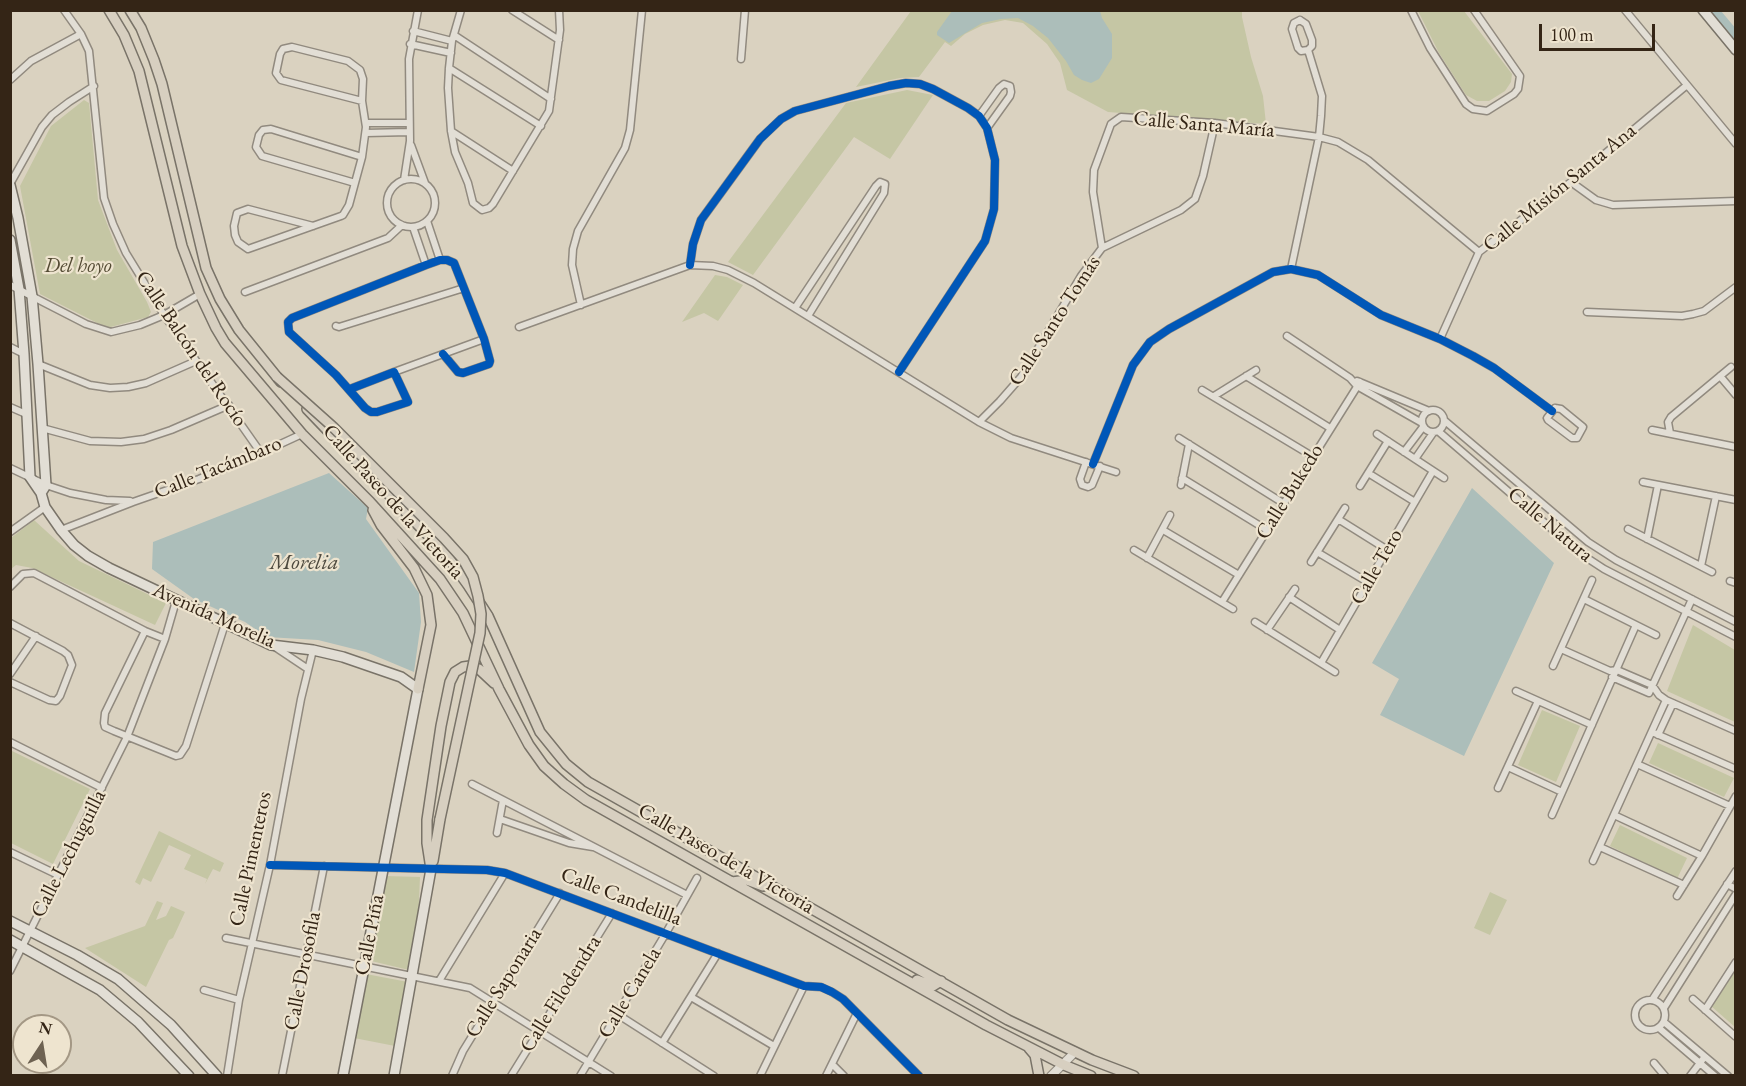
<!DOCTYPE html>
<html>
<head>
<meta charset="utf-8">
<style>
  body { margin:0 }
  #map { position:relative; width:1746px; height:1086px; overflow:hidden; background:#dad2c0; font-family:"EB Garamond",serif }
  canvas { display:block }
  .frame { position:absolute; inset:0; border:12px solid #342516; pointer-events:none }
  .north { position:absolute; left:12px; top:1014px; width:60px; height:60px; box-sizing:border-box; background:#eee4cf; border:2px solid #a49885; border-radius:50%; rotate:12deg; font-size:16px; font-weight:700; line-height:24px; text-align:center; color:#342516 }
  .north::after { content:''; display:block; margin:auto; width:21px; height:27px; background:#6e6252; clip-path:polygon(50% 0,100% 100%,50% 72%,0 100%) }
  .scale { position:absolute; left:1539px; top:24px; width:116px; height:27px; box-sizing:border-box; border:3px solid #342516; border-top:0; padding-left:8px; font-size:18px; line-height:21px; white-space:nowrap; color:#342516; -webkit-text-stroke:4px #eee4cf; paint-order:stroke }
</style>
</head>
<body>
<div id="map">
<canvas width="1746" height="1086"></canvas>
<div class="frame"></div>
<div class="north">N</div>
<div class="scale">100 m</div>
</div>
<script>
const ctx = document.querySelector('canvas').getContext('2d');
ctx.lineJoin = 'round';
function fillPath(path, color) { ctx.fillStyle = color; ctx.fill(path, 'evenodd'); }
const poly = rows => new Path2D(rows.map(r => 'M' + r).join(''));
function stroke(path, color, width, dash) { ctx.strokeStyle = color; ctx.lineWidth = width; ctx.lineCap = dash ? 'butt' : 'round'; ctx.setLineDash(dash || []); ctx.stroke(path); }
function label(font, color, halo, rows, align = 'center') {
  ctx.font = font + ' "EB Garamond",serif'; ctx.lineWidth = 4.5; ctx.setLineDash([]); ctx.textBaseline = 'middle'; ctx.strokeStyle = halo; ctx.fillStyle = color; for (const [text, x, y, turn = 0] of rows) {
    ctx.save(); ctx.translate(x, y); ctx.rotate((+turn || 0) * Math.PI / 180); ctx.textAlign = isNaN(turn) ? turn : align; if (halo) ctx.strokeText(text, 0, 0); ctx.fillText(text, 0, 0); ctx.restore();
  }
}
fillPath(poly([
  [911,11,1242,11,1242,17,1251,57,1263,96,1266,124,1108,112,1067,90,1060,63,1047,44,1023,23,1005,20,983,25,965,34,951,46,945,42,919,77,900,78,856,87],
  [1418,11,1464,11,1512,74,1511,82,1505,91,1489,101,1477,101,1466,95,1439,53],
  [907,90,933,95,890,159,854,137,753,275,728,262,846,103],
  [84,100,89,103,98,200,117,250,147,302,151,312,148,317,107,328,40,294,20,186,51,126],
  [715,275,727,277,743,285,718,321,704,313,682,322],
  [34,520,79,561,166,603,155,625,32,568,16,565,11,569,11,538],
  [1693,625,1735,650,1735,722,1667,691],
  [1542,710,1580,726,1556,782,1518,765],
  [1658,743,1734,778,1724,797,1649,763],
  [10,750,90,789,53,864,11,843],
  [1620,825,1687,858,1677,879,1610,846],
  [159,831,224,863,220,872,213,869,205,884,207,879,184,869,191,855,169,845,151,882,143,878,140,885,135,882],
  [386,876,420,877,418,924,409,970,367,960],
  [1490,892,1507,900,1490,935,1474,928],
  [157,901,163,903,156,920,166,916,171,906,185,912,173,938,169,940,146,987,85,948,145,926],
  [1734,973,1736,974,1735,1027,1711,1006],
  [366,974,408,982,395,1046,354,1038]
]), '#c5c6a4');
fillPath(poly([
  [952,11,1100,11,1102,18,1112,34,1112,58,1099,79,1091,83,1082,80,1074,75,1066,61,1048,38,1033,26,1018,18,1001,19,982,23,949,43,937,35,937,32],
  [329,473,368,508,366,519,419,593,421,622,414,672,366,652,318,640,267,637,245,622,194,599,152,569,153,542],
  [1472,488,1554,563,1464,756,1380,715,1399,679,1372,663]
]), '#acbeba');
stroke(poly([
  [1715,10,1736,35]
]), '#acbeba', 8);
const minor = poly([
  [64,10,81,34,89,51,104,198,113,224,126,253,164,315,261,453],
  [461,10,452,41,449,68,448,88,451,131,455,152,468,183,473,203,482,210,489,208,493,204,549,111,560,30,559,10],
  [512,10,559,40],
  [1411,10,1430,48,1466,104,1473,109,1487,111,1514,94,1518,89,1520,76,1474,10],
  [1625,10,1736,144],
  [1300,20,1306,24,1312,40,1312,46,1308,50,1301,51,1298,48,1292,29,1294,23,1300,20],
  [413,31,452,41],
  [454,35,551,99],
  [410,44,451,53],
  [741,59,745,10],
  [449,68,541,126],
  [10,80,31,61,81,34],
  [979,116,999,88,1004,84,1010,86,1011,92,1010,96,987,128],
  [366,123,409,123],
  [451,131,513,171],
  [366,133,409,132],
  [411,145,425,183],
  '387 203a24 24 0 1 1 48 0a24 24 0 1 1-48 0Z',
  [404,180,410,141,409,59,418,10],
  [1571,182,1596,200,1613,205,1736,201],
  [355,183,262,156,256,147,259,135,263,130,271,129,362,157],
  [10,184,42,127,52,115,69,102,94,86],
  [427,221,440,260],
  [313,226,248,209,237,213,234,226,235,235,238,242,248,249,341,216,343,215,349,205,362,157,366,127,362,101,363,79,360,70,348,61,292,47,283,49,280,54,276,73,281,80,362,101],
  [413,227,426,265],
  [1102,248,1093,192,1094,170,1111,124,1121,117,1215,123,1319,137,1338,142,1368,160,1479,252],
  [690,265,693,244,701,220,760,139,781,119,795,111,889,86,906,83,920,84,933,89,968,108,979,116,987,128,995,160,994,209,985,241,899,372],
  [1291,269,1319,137,1321,116,1322,96,1308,50],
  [10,285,86,324,111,332,140,325,164,315,200,294],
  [245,292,388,238,402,225],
  [581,305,572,265,573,249,578,231,625,148,630,130,642,10],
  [795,308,876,186,880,182,885,184,884,193,808,316],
  [1587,312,1682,316,1693,314,1704,311,1736,287],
  [336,326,339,327,464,288],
  [519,327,690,265,713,266,728,270,754,283,979,422,1011,438,1116,472],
  [1287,336,1350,378,1357,386,1422,423],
  [1440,339,1479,252,1571,182,1687,85],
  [10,347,24,354],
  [38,364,90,385,110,388,128,387,146,383,196,361],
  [394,372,484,339],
  [1246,376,1330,428],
  [1720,376,1736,395],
  [1357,381,1429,411],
  [350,389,394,372,408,402,377,412,371,412,365,408,336,375,289,332,288,322,292,318,426,265,440,260,447,260,454,263,484,339,490,361,489,364,463,373,458,372,443,354],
  [1202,390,1312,456],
  [1214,396,1256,370],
  [10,407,26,414],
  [1555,408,1561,409,1583,427,1577,438,1572,438,1548,420,1547,418,1555,408],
  '1422 421a11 11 0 1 1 22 0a11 11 0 1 1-22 0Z',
  [1445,421,1588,542,1616,560,1736,622],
  [979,422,1000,401,1021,377,1081,276,1102,248,1181,210,1195,199,1203,176,1215,123],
  [42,428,90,441,121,442,144,439,171,430,229,405],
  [1652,430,1736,447],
  [1438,431,1581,554,1604,569,1736,637],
  [1670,433,1668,422,1671,417,1731,367],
  [1377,434,1444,478],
  [1179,438,1283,503],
  [1404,452,1423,427],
  [1415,459,1433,433],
  [1086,462,1080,479,1082,485,1088,487,1092,485,1100,466],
  [1093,464,1133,365,1150,342,1169,329,1273,272,1291,269,1318,275,1381,315,1440,339,1473,356,1494,368,1552,411],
  [10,468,46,485,70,493,106,500,130,501],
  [1368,473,1415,502],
  [1182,478,1267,530],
  [1643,482,1736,500],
  [1181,485,1189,444],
  [1360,486,1388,441],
  [1338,519,1386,549],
  [1628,529,1712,572],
  [61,530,133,502,199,479,261,453,302,434],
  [1163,530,1239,575],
  [10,532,45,507],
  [1647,539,1658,485],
  [1134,550,1233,609],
  [1317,552,1369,583],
  [1147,558,1170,515],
  [1311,562,1345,508],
  [1701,566,1716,496],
  [1730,581,1736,583],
  [10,587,23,574,34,573,145,631,165,639],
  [1289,597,1340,630],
  [1584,599,1656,635],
  [1222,602,1360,382],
  [1255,622,1335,672],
  [10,623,63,651,68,655,72,665,60,696,56,701,49,700,10,682],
  [1267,630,1295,589],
  [145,631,105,713,104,723,105,727,114,731,176,756,180,755,186,746,225,624],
  [275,647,308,669],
  [1561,649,1610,671,1617,670,1652,685,1659,695,1666,700,1736,731],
  [1321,663,1433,471],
  [1553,666,1592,580],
  [10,674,36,636],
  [1612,677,1649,693],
  [1516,691,1592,725],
  [1649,693,1692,599],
  [1652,732,1736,769],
  [1658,735,1673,703],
  [10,742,102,788],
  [1637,764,1730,806],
  [1508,767,1562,792],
  [472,784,687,895],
  [1498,788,1538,701],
  [1552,815,1636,625],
  [1614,815,1702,856],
  [500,819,569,843,593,847],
  [497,833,503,800],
  [1600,847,1684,885],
  [10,852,58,875],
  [1593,861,1666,700],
  [270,865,487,870,505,873,804,986,821,987,832,992,843,999,919,1076],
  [1727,884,1736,889],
  [1677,896,1702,856,1736,796],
  [226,938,470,988,611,1076],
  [10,971,127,737,165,639,176,601],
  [439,981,505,873],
  [204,990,239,1000],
  [691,997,774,1046],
  [1693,999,1736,1037],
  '1635 1015a15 15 0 1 1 30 0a15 15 0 1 1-30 0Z',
  [1652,1000,1736,871],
  [1664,1008,1736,894],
  [1705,1010,1736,962],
  [617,1014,714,1076],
  [1664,1022,1728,1076],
  [1659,1028,1715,1076],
  [662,1043,718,953],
  [1654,1063,1665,1076],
  [832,1064,844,1076],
  [227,1076,239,1000,270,865,301,699,313,650],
  [282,1076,324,866],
  [452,1076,463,1051,560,893],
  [511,1076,612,913],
  [580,1076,666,933,697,878],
  [760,1076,804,986],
  [826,1076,857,1013],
  [1690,1076,1703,1059]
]);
const tertiary = poly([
  [1051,1076,1075,1052]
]);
const secondary = poly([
  [1703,10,1736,50],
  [10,185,18,218,32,296,38,364,46,485,41,493],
  [10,240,19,289,24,354,30,477,41,493,45,507,61,530,74,545,88,556,109,568,271,645,313,650,343,657,401,677,418,689,343,1076],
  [10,921,77,955,118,979,171,1025,217,1076],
  [10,940,100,990,138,1022,189,1076],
  [394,1076,431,869]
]);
const primary = poly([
  [109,10,124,35,139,71,182,246,200,294,216,328,225,343,302,434,370,502,440,579,463,613,499,689,529,745,544,766,564,784,586,800,986,1025,1064,1065,1091,1076],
  [130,10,141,28,154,60,162,84,206,268,220,299,239,330,281,382],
  [307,409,445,553,468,585,488,616,540,732,566,764,588,782,1008,1020,1092,1060,1134,1076],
  [373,510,381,525,414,568,427,595,431,625,418,689],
  [433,861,440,819],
  [431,869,427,843,427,820,441,726,450,682,455,672,463,667,470,666,479,669,494,683],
  [732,882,747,880,763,886],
  [917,980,933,986,941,981],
  [1029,1048,1035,1055,1039,1076]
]);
stroke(minor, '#918a7f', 9);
stroke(tertiary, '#918a7f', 10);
stroke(secondary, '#797368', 12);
stroke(primary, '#797368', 12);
stroke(minor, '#e2ded5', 6);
stroke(tertiary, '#e2ded5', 8);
stroke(secondary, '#e2ded5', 9);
stroke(primary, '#d7cfc0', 9);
const primaryBridge = poly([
  [277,377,333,427,444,538,463,559,473,577,478,596,481,614,480,633,440,819]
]);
stroke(primaryBridge, '#797368', 12, []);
stroke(primaryBridge, '#d7cfc0', 9);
stroke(poly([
  [690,265,693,244,701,220,760,139,781,119,795,111,889,86,906,83,920,84,933,89,968,108,979,116,987,128,995,160,994,209,985,241,899,372],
  [350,389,394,372,408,402,377,412,371,412,365,408,336,375,289,332,288,322,292,318,426,265,440,260,447,260,454,263,484,339,490,361,489,364,463,373,458,372,443,354],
  [1093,464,1133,365,1150,342,1169,329,1273,272,1291,269,1318,275,1381,315,1440,339,1473,356,1494,368,1552,411],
  [270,865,487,870,505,873,804,986,821,987,832,992,843,999,919,1076]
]), '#0057b8', 8);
label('21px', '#342516', '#eee4cf', [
  ["Calle Santa María",1204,125,5],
  ["Calle Misión Santa Ana",1560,188,-39],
  ["Calle Santo Tomás",1055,321,-57],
  ["Calle Balcón del Rocío",191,349,56],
  ["Calle Tacámbaro",218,468,-22],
  ["Calle Bukedo",1290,492,-58],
  ["Calle Paseo de la Victoria",393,502,48],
  ["Calle Natura",1550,525,40],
  ["Calle Tero",1377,567,-60],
  ["Avenida Morelia",214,616,24],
  ["Calle Lechuguilla",69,854,-63],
  ["Calle Pimenteros",251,859,-78],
  ["Calle Paseo de la Victoria",726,859,30],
  ["Calle Candelilla",621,897,21],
  ["Calle Piña",370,935,-79],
  ["Calle Drosofila",303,971,-79],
  ["Calle Saponaria",504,983,-58],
  ["Calle Canela",630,993,-59],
  ["Calle Filodendra",561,994,-58]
]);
label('italic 21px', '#544b34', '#eee4cf', [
  ["Del hoyo",78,266]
]);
label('italic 22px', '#4d493e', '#eee4cf', [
  ["Morelia",304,563]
]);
</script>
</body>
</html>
